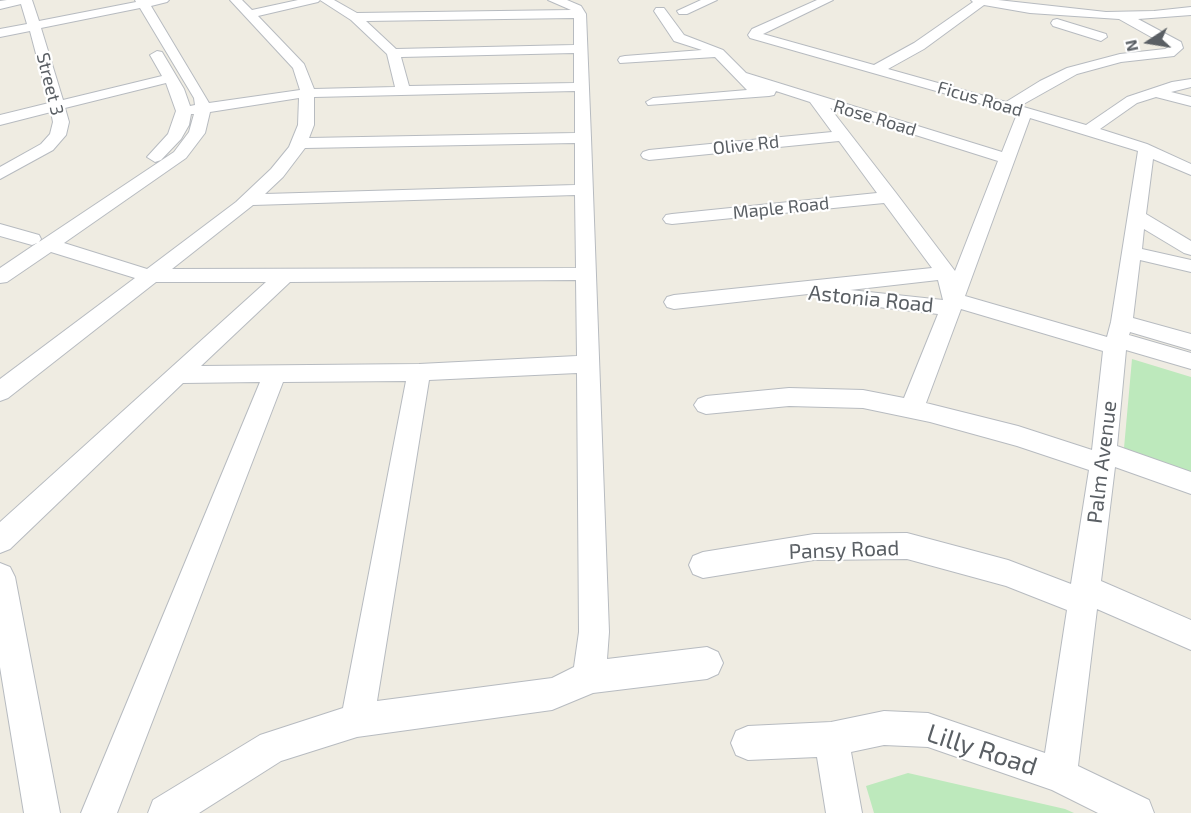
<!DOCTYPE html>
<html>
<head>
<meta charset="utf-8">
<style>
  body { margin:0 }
  #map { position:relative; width:1191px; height:813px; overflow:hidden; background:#efece2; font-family:"Exo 2",sans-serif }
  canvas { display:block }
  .north { position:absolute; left:1119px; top:12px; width:60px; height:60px; -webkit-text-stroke:4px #fff; paint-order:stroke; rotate:258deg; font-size:16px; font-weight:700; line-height:24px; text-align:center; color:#5a5f64 }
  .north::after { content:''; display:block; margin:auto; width:21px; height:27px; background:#5a5f64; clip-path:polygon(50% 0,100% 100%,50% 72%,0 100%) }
</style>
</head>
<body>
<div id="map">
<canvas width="1191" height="813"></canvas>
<div class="north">N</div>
</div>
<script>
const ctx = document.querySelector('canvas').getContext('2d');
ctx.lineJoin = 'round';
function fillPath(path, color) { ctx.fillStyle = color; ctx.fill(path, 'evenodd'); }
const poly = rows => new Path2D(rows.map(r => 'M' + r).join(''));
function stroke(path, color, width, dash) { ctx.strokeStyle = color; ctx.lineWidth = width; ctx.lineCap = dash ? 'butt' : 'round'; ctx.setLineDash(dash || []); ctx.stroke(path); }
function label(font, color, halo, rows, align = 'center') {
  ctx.font = font + ' "Exo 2",sans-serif'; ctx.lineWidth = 4.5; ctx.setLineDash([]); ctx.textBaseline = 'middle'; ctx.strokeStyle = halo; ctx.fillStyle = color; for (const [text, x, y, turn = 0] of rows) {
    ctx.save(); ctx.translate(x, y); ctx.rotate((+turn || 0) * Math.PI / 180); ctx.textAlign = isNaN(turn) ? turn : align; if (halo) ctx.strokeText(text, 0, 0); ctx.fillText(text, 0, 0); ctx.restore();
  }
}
fillPath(poly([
  [1132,359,1191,377,1191,473,1124,448],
  [908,773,1065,809,1074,813,874,813,866,786]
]), '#bde9bc');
const minor = poly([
  [7,0,32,0,39,21,136,2,135,0,169,0,167,2,151,6,209,103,300,90,293,68,230,0,242,0,252,10,298,0,320,0,318,2,258,16,304,64,314,89,395,87,387,54,351,20,320,0,334,0,357,13,571,10,548,0,567,0,581,6,586,14,591,138,609,632,607,659,707,647,718,652,723,663,718,674,707,679,593,693,552,710,357,737,281,761,199,813,148,813,153,800,260,735,343,708,406,381,283,382,117,813,81,813,260,382,183,383,10,549,0,553,0,522,266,282,156,282,8,398,0,401,0,379,135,278,51,252,7,282,0,283,0,268,37,243,32,245,0,236,0,224,39,235,41,239,39,242,174,152,189,132,194,114,191,114,189,125,181,139,161,160,155,162,147,157,168,134,176,111,166,83,65,108,69,122,66,135,53,150,0,179,0,167,41,144,50,134,53,122,51,112,0,125,0,115,49,103,30,31,0,37,0,29,27,24,21,4,0,9,0,1,7,0],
  [140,8,194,98,195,105,190,106,184,89,162,52,157,51,150,55,162,76,63,100,41,28,140,8],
  [574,18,574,45,396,49,366,21,574,18],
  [574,53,574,83,409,86,401,57,574,53],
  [575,91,575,133,309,138,314,125,314,97,575,91],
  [299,98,298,125,289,147,271,169,236,202,147,269,64,243,186,158,205,133,210,112,299,98],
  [575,143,575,185,265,194,283,177,305,148,575,143],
  [575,195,576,268,172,269,253,205,575,195],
  [576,280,577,356,419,364,201,366,290,282,576,280],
  [577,373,579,632,574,667,552,678,377,701,429,380,577,373],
  [701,0,717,0,687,14,679,14,677,11,701,0],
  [817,0,833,0,763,34,874,65,914,43,973,2,971,0,998,0,1106,12,1154,11,1191,7,1191,15,1138,19,1181,42,1183,48,1174,56,1121,62,1077,74,1020,106,1086,125,1127,97,1172,82,1191,79,1191,87,1171,92,1191,97,1191,106,1156,97,1137,103,1100,129,1147,144,1191,164,1191,175,1153,159,1146,214,1191,241,1191,255,1184,253,1144,229,1142,249,1191,260,1191,272,1140,260,1133,318,1191,334,1191,350,1130,332,1129,335,1191,353,1191,369,1126,350,1117,446,1191,472,1191,494,1115,467,1101,581,1191,620,1191,650,1097,609,1078,766,1149,800,1154,813,1098,813,1052,790,928,747,884,745,851,752,862,813,826,813,817,757,748,760,736,755,731,743,736,731,748,726,831,722,884,711,928,713,1045,753,1067,610,1006,586,907,559,814,560,703,578,693,574,689,565,693,556,703,552,814,534,907,533,1008,560,1071,584,1089,470,1017,446,930,422,863,408,789,406,706,414,698,411,694,405,698,399,706,396,789,388,863,390,904,398,938,314,835,302,828,300,825,295,826,292,674,309,667,307,664,302,667,297,674,295,932,268,884,203,672,224,666,223,663,219,666,215,672,214,877,193,839,141,649,160,643,158,641,155,643,152,649,150,832,132,810,102,776,91,774,95,769,96,648,105,646,102,653,98,747,90,715,57,620,63,618,60,620,57,625,56,702,50,674,41,654,11,656,8,664,8,684,35,723,50,746,73,1002,152,1017,114,750,38,748,35,752,29,817,0],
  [984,5,1030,13,1119,19,1169,47,1165,49,1120,54,1067,68,1040,81,1006,102,888,69,924,49,984,5],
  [830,108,998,161,955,271,896,193,830,108],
  [1030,118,1138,151,1111,322,1107,337,965,296,1030,118],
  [938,280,943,300,850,290,938,280],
  [961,309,1103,351,1092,450,1018,426,926,403,961,309],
  [1057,19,1106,34,1107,37,1101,41,1053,26,1051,23,1053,20,1057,19],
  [0,563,10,567,15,577,60,813,24,813,0,667,0,563]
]);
stroke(minor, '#b7bbc0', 2);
fillPath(minor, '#fff');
label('18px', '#5a5f64', '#fff', [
  ["Street 3",50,84,76],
  ["Ficus Road",980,99,16],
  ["Rose Road",875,118,17],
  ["Olive Rd",746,145,-6],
  ["Maple Road",781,208,-6]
]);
label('21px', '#5a5f64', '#fff', [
  ["Astonia Road",871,299,6],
  ["Palm Avenue",1102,462,-83],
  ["Pansy Road",844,550,-2]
]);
label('26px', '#5a5f64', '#fff', [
  ["Lilly Road",982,750,18]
]);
</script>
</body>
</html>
